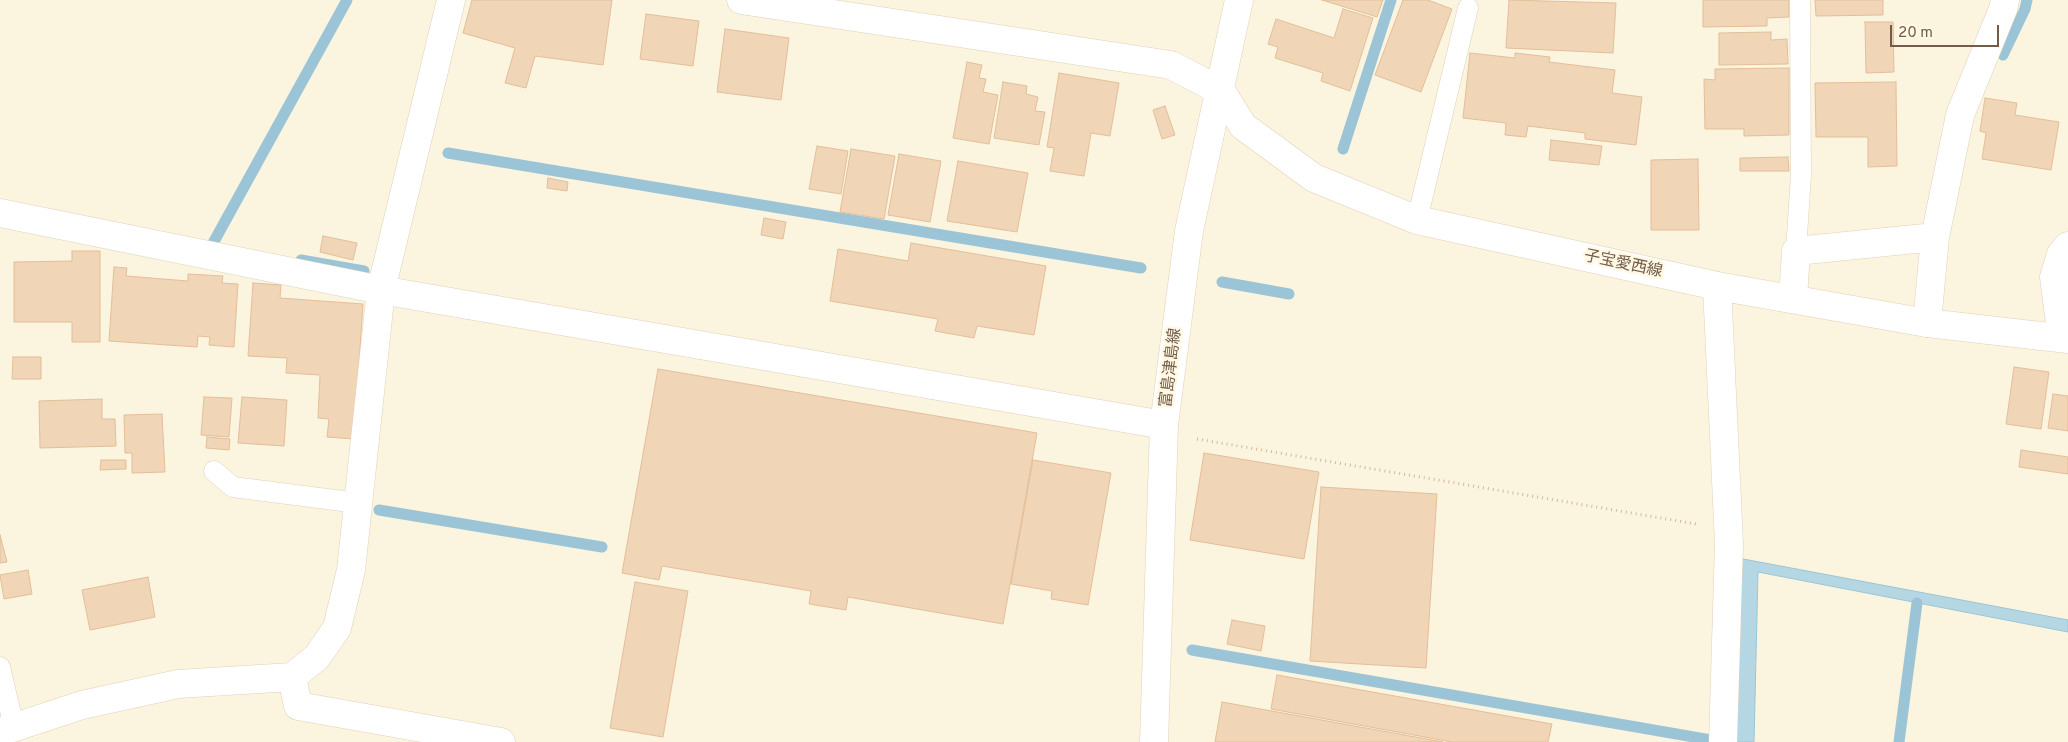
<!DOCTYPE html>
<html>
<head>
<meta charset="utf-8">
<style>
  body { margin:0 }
  #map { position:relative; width:2068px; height:742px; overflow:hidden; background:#fbf4df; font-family:Overpass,sans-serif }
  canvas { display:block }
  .scale { position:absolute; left:1890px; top:25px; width:109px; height:22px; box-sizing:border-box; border:2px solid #715c48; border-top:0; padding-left:6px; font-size:15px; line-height:18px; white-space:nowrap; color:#715c48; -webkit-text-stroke:4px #fff8e5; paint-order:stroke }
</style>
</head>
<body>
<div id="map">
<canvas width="2068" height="742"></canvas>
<div class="scale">20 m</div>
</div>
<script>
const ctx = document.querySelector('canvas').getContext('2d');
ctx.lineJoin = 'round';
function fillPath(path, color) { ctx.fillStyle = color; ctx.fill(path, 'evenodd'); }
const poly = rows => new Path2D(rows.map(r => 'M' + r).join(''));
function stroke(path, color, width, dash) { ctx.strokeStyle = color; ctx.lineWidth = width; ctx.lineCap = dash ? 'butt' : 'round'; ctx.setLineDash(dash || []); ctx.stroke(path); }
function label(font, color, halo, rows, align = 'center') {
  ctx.font = font + ' Overpass,"Noto Sans JP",sans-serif'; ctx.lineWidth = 5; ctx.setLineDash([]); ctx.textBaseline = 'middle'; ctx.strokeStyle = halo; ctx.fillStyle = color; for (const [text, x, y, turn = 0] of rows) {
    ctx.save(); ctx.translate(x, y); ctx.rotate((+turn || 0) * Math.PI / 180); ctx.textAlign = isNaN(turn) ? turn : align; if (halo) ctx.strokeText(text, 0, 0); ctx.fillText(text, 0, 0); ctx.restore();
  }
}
const water = poly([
  [1738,558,2068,620,2068,632,1758,572,1754,742,1735,742,1738,558]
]);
fillPath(water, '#b5d7e4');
stroke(water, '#9bc5d6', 1);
stroke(poly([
  [2003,55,2025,9,2027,0],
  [1343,149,1391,0],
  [448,153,1141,268],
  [212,245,347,0],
  [301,260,364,271],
  [1222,282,1289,294],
  [379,510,602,547],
  [1192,650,1711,740],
  [1899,742,1917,603]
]), '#9bc5d6', 11);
const building = poly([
  [472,0,612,0,603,65,535,56,526,88,505,83,515,48,463,33,472,0],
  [1322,0,1383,0,1377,17,1322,0],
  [1403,0,1428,0,1452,9,1421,92,1375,75,1403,0],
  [1509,0,1616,3,1613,53,1506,48,1509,0],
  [1703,0,1789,0,1789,17,1767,18,1767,26,1703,27,1703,0],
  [1815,0,1883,0,1883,15,1816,16,1815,0],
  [1343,9,1373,18,1350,91,1321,81,1323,73,1275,58,1278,47,1268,44,1276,19,1334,38,1343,9],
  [646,14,699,21,693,66,640,59,646,14],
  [1865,22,1893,22,1894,72,1866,73,1865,22],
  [725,29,789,38,781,100,717,92,725,29],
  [1771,32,1771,40,1787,39,1788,64,1719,65,1719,33,1771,32],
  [1470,53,1515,58,1515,53,1550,57,1549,62,1615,70,1612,93,1642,97,1636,145,1585,139,1585,133,1528,126,1526,137,1505,135,1506,123,1463,118,1470,53],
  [967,62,982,65,979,78,986,79,983,92,998,95,989,144,953,138,967,62],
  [1789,68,1789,135,1744,136,1744,129,1705,129,1704,79,1715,80,1715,69,1789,68],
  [1059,73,1119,83,1110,136,1091,133,1084,176,1050,171,1054,148,1047,147,1059,73],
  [1003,82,1027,86,1026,94,1038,97,1035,111,1045,112,1039,145,994,138,1003,82],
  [1896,82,1897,166,1868,167,1868,137,1816,137,1815,83,1896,82],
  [1985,98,2017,103,2015,115,2059,122,2051,170,1982,159,1986,133,1980,131,1985,98],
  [1165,106,1175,135,1162,139,1153,110,1165,106],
  [1551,140,1602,146,1599,165,1549,160,1551,140],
  [817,146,848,151,841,194,809,189,817,146],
  [851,149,895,156,884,219,840,212,851,149],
  [899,154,941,161,930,222,888,215,899,154],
  [1788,157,1789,171,1740,171,1740,158,1788,157],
  [1698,159,1699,230,1651,230,1651,160,1698,159],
  [958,161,1028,173,1017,232,947,221,958,161],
  [548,178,568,182,567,191,547,188,548,178],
  [764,218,786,222,783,239,761,235,764,218],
  [323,236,357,243,353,260,320,252,323,236],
  [911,243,1046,266,1034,335,977,326,974,338,935,331,938,319,830,301,838,249,908,261,911,243],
  [72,251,100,251,100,342,72,342,72,322,14,322,14,262,72,261,72,251],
  [114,267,127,268,126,276,188,281,188,274,223,276,222,283,238,284,234,347,209,345,210,337,198,336,197,347,109,341,114,267],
  [253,283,281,285,280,298,363,304,354,439,327,437,329,419,318,418,320,375,286,373,287,358,248,356,253,283],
  [13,357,41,357,41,379,12,379,13,357],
  [2014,367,2049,372,2041,429,2006,424,2014,367],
  [658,369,1037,433,1003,624,848,597,846,610,809,604,811,591,662,566,659,580,622,573,658,369],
  [2053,394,2068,396,2068,431,2048,428,2053,394],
  [204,397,232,398,229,437,201,435,204,397],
  [242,397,287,400,284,446,238,443,242,397],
  [102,399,102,419,115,419,116,446,40,448,39,401,102,399],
  [162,414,165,472,132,473,132,453,125,453,124,415,162,414],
  [207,437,230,439,229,450,206,448,207,437],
  [2021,450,2068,457,2068,474,2019,467,2021,450],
  [1204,453,1319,472,1304,559,1190,540,1204,453],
  [101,460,126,460,126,469,100,470,101,460],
  [1033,460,1111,473,1088,605,1051,599,1052,591,1011,584,1033,460],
  [1321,487,1437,494,1426,668,1310,661,1321,487],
  [0,535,7,562,0,563,0,535],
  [28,570,32,594,4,599,0,575,28,570],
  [148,577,155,617,90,630,82,590,148,577],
  [635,582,688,591,663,737,610,728,635,582],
  [1232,620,1265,626,1261,651,1227,644,1232,620],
  [1277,675,1552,724,1548,742,1452,742,1271,709,1277,675],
  [1222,702,1443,742,1215,742,1222,702]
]);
fillPath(building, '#f0d5b7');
stroke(building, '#e3be98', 1);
const service = poly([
  [1417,220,1468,8],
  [1796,251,1801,175,1800,0],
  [214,471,233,487,358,503],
  [0,667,14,727]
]);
const minor = poly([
  [741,0,1171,65,1221,91],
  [0,213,381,290,1164,425],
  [1717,286,1729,544,1723,742],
  [1793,299,1796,251,1935,237],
  [1927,323,1935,237,1960,115,2003,9,2005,0],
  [2062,338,2054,277,2061,254,2068,246],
  [292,677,298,706,501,742],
  [0,732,82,705,178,684,292,677,317,657,337,628,351,570,381,290,451,0]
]);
const secondary = poly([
  [1221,91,1243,126,1314,178,1417,220,1717,286,1927,323,2068,339],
  [1154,742,1164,425,1189,231,1239,0]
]);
stroke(service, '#dfd1bc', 21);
stroke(minor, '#dfd1bc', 29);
stroke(secondary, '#e1d0b7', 29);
stroke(poly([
  [1197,439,1696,524]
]), '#d4b99b', 3, [1, 4]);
stroke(service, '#fff', 20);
stroke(minor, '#fff', 28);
stroke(secondary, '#fff', 28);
label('16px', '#715c48', '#fff8e5', [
  ["子宝愛西線",1623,265,12],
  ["富島津島線",1172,368,-83]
]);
</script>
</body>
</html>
